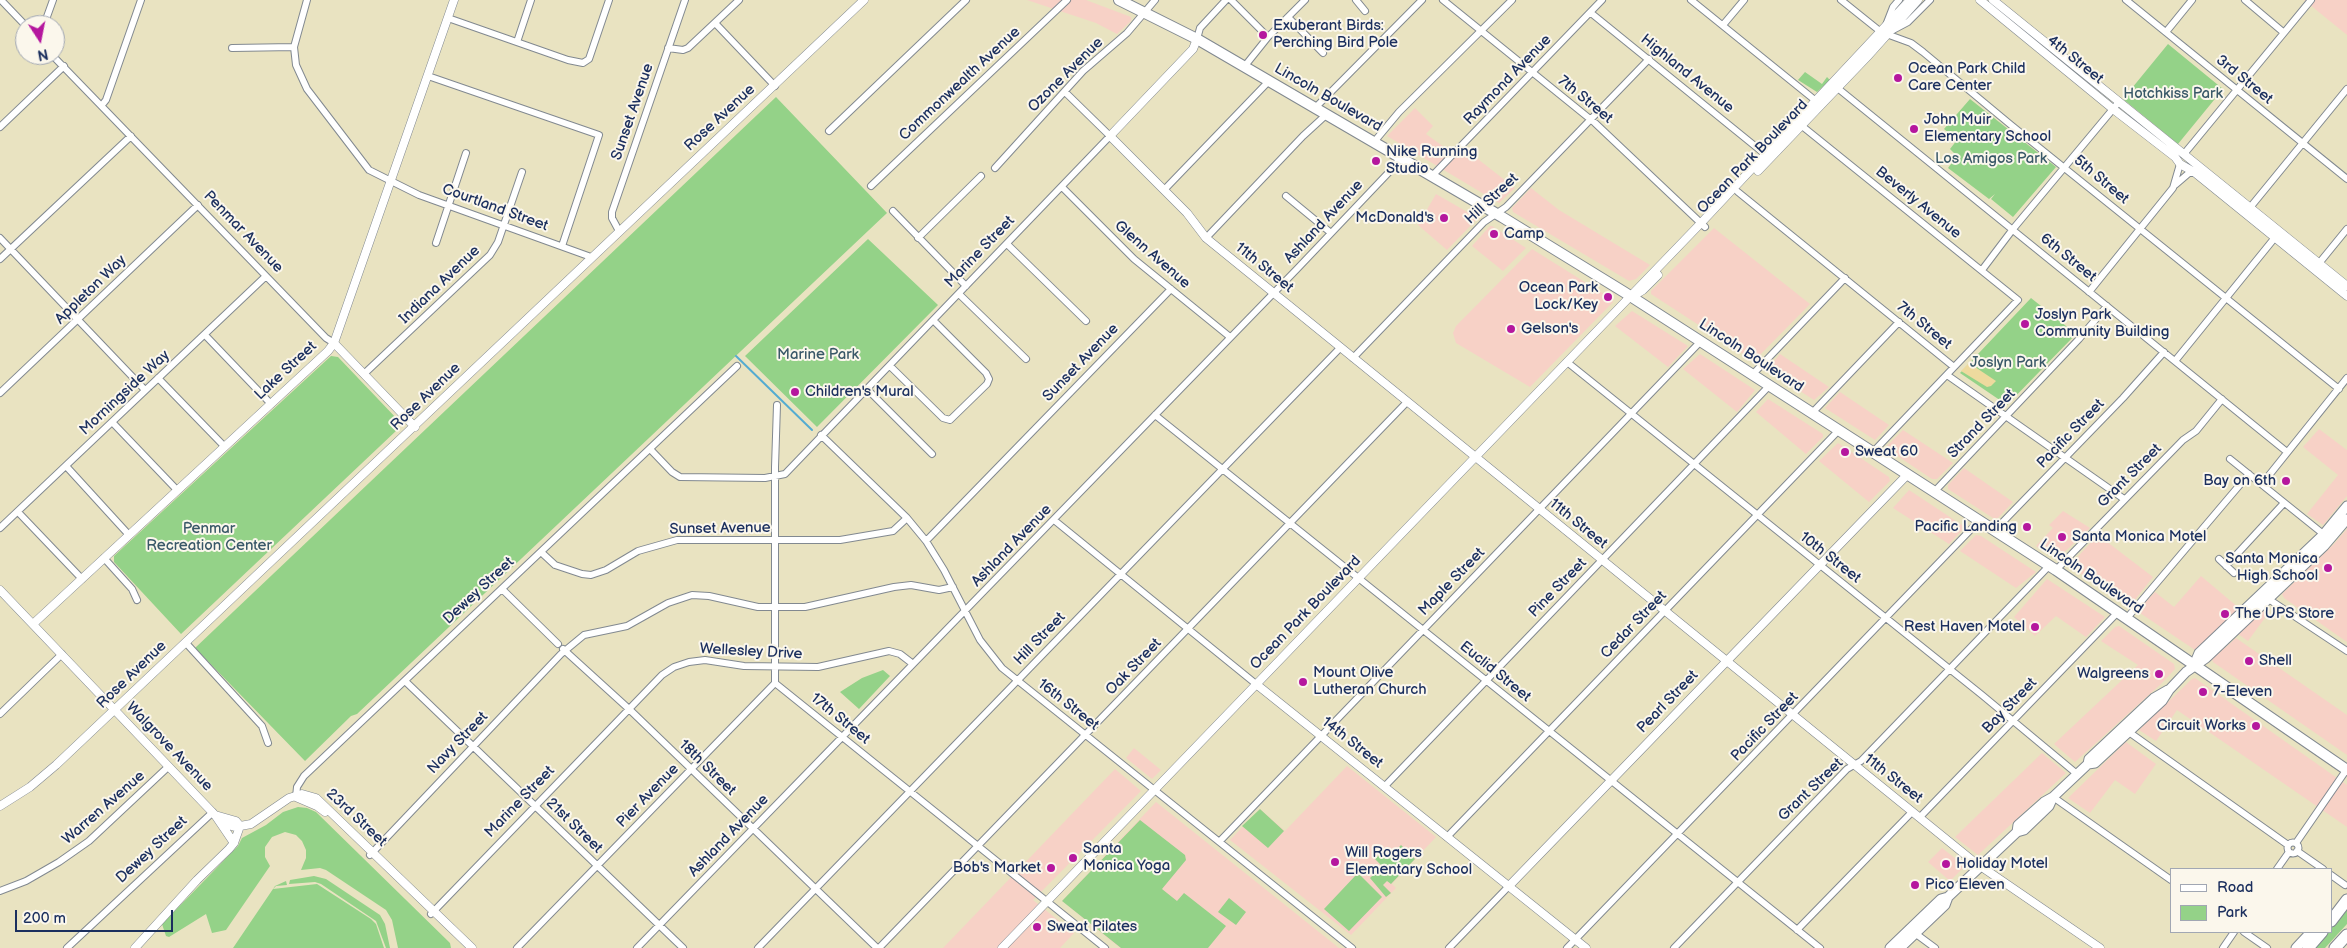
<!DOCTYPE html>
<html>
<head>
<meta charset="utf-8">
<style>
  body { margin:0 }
  #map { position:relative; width:2347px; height:948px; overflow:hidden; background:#e9e3c1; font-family:"Balsamiq Sans",sans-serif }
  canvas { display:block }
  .legend { position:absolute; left:2170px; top:868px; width:162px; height:65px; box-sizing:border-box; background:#fbf7ec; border:1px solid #a1a7b3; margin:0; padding:6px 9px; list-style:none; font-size:15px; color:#1b2f5e }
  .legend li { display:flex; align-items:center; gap:10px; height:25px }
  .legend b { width:25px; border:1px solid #a1a7b3 }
  .north { position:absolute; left:15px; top:15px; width:50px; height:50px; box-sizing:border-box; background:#fbf7ec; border:1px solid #a1a7b3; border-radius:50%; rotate:169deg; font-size:14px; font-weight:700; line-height:20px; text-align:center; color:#1b2f5e }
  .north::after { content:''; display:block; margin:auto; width:18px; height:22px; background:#b5179e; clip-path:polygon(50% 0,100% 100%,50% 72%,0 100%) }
  .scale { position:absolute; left:15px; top:910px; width:158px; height:22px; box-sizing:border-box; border:2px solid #1b2f5e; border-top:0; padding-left:6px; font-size:15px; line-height:18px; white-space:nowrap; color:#1b2f5e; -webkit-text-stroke:4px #fbf7ec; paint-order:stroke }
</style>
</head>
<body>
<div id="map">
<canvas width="2347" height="948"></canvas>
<ul class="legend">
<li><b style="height:6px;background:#fff"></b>Road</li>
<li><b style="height:14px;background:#94d288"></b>Park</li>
</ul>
<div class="north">N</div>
<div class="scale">200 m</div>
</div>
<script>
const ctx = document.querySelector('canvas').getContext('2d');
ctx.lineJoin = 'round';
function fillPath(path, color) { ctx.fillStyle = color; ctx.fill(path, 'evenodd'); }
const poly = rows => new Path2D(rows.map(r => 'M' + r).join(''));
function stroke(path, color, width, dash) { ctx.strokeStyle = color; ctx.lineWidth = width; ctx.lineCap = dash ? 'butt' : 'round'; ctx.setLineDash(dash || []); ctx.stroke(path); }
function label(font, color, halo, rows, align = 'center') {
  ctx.font = font + ' "Balsamiq Sans",sans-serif'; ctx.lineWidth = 4; ctx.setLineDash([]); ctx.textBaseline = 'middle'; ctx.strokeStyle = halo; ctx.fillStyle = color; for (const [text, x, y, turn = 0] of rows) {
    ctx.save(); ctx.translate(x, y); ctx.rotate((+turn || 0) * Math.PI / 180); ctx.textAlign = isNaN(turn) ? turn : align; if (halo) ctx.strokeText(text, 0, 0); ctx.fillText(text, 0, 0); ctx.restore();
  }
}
fillPath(poly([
  [1027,0,1086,0,1131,17,1131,21,1117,34,1096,23],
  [2304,0,2347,0,2347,35],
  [1415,108,1433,126,1426,134,1458,157,1465,149,1515,188,1499,203,1387,136],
  [1531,188,1559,210,1650,265,1636,279,1629,281,1513,212,1512,208],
  [1436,194,1476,217,1476,220,1447,250,1418,225],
  [1490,226,1492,226,1526,248,1503,271,1472,246],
  [1714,228,1810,304,1754,361,1651,294,1651,291],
  [1532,249,1612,299,1613,302,1530,387,1456,343,1453,333,1456,326],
  [1632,311,1688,346,1668,367,1615,326],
  [1700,354,1755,390,1737,412,1683,369],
  [1780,354,1829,387,1814,400,1767,370],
  [1840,392,1889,425,1875,440,1825,408],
  [1768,399,1823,434,1823,437,1806,454,1756,412],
  [2319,429,2347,450,2347,496,2323,525,2307,514,2338,475,2303,447],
  [1903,430,1953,463,1937,479,1932,479,1887,449,1887,446],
  [1838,443,1889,477,1890,481,1869,502,1819,461],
  [1964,468,2013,502,1998,518,1993,518,1948,489,1948,485],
  [1909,490,1965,527,1949,544,1893,508],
  [2063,511,2090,528,2057,559,2036,546,2053,528,2049,525],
  [2347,529,2347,642,2284,598,2282,594,2334,544],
  [1976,535,1981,536,2036,572,2016,588,1960,551],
  [2098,535,2153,577,2130,606,2069,566],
  [2201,576,2239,608,2195,650,2137,611,2155,592,2174,607],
  [2047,579,2105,617,2086,637,2056,616,2035,636,2014,617],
  [2266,608,2270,611,2248,641,2238,634],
  [2119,626,2174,664,2175,669,2162,683,2075,762,2054,744,2138,665,2101,641,2115,627],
  [2236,638,2347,715,2347,755,2213,662,2212,659],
  [2195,678,2347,785,2347,827,2177,710,2156,741,2139,730,2192,679],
  [2126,742,2156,764,2135,794,2115,780,2090,813,2068,798],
  [1134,748,1161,770,1152,779,1126,758],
  [2042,753,2066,773,1978,855,1955,837],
  [1347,766,1436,837,1392,884,1396,888,1351,935,1230,840,1260,809,1285,831],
  [1115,769,1141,791,1033,900,1074,933,1060,948,943,948],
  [1156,802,1339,948,1120,948,1062,901],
  [1942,848,1965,866,1950,881,1928,862]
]), '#f7d1c6');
fillPath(poly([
  [2168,44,2223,89,2178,144,2123,99],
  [1805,72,1822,84,1827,77,1830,80,1817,92,1798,80],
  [776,97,887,213,357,714,351,716,305,761,195,648],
  [1802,99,1805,105,1768,144,1763,143],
  [1970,99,2056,167,2013,217,1991,199,1995,194,1989,199,1948,168,1957,156,1950,149,1957,140,1944,129],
  [868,239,938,305,817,427,745,356],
  [2031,298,2076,334,2007,405,1960,373],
  [331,356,338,357,398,420,397,430,181,634,114,562,114,556],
  [883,670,890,676,859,709,840,692,862,678],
  [298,807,307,808,316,812,450,943,451,948,398,948,392,920,386,910,326,870,320,868,301,870,306,858,306,850,302,841,296,835,285,832,272,837,265,847,265,857,270,866,226,930,212,933,206,914,169,937,166,936,162,924,238,846,242,838,266,825,283,812],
  [1260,809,1284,831,1268,848,1242,826],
  [1140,820,1185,855,1186,860,1162,889,1177,901,1184,893,1226,926,1208,948,1121,948,1062,901],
  [1401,845,1415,859,1391,884,1387,881,1383,885,1391,893,1386,897,1370,878,1382,866,1375,859,1380,854,1390,857],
  [1356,875,1360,875,1382,897,1349,931,1324,909],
  [314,876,326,879,380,915,385,924,390,948,386,948,376,921,321,884,315,882,289,884,290,880],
  [286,881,287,885,276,886,273,889,317,884,371,919,376,924,384,948,233,948,275,886],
  [1229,898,1246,912,1236,925,1218,912],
  [2347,909,2347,924,2325,948,2314,948,2328,932,2331,932,2331,928]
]), '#94d288');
fillPath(poly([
  [1969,363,1996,381,1991,386,1987,387,1961,371]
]), '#eeda9e');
stroke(poly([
  [736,356,812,430]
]), '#54acd1', 2);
const minor = poly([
  [1,0,25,25],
  [307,0,294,47,296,65,307,89,369,170,419,195,591,257],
  [1231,0,1268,37],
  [1356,0,1365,11],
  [1443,0,1595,123,1705,227],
  [1691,0,1816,101],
  [1841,0,1881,32,1911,43,1923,52,2011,125,2339,389],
  [2126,0,2347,179],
  [2245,0,2283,32],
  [1591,13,1766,155],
  [1288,17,1323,53],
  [448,18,568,60,583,63,589,59,609,0],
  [715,23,775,86],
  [44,25,53,0],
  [1723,25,1744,0],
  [1886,25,1893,7,1899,0],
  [1891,31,1908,22,1930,0],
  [2166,32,2192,0],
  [1197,39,1200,28,1226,0],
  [517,42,531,0],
  [232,48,294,47],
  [668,48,683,50,688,48,739,0],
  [52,55,326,338,334,343],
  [1244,67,1268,37,1305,0],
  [428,76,599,135,562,246],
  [1835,86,2287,452],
  [102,105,106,100,141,0],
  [1315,108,1422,0],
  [1802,126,2018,300,1873,452],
  [0,127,64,66],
  [829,131,966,0],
  [1374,142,1399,112,1512,0],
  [2184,154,2311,0],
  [995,168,1083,71,1127,33,1155,0],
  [1432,176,1602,0],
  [2175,185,2189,173,2196,173],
  [871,186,1067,0],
  [1062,187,1134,259,1230,337],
  [1164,190,1269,81],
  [1738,192,1954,367],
  [1286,196,1331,233],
  [2248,210,2347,89],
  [893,211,966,286],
  [619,231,612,218,612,212,685,0],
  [0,238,145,390],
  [918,238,981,176],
  [1206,238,1303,136,1327,114],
  [436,243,466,153],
  [1007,244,1086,321],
  [0,259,131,136],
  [2316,267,2347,229],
  [1982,270,2013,229,2118,103],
  [2089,292,2173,188,2180,164],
  [959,294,1026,359],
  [205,335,271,404],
  [1353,358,1484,222,1506,207,1649,59],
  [2175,361,2277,235],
  [1567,362,1982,695,2077,774],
  [890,366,943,418,950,420,987,384,989,379,986,373,933,320],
  [365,373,490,255,498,242,522,172],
  [1753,374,1845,278],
  [1947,375,2124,499],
  [158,378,224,446],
  [867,389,932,454],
  [0,393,198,205],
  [777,405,775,467,775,683,1105,948],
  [1812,413,1899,322],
  [1155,415,1820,948],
  [112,422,177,490],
  [821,435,907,518,926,541,944,570,980,640,1002,668,1352,948],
  [650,449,672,472,680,477,765,478,785,474,1110,136,1065,92],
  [2230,459,2327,537],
  [66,466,129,535],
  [2262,484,2347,378],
  [1934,492,2079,339,2107,306],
  [18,512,82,579],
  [1054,520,1256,684],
  [0,528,266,276],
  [1994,531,2123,398,2164,352],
  [926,541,1171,289],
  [541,552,555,565,582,574,591,575,606,570,638,551,677,540,840,540,893,531,907,518],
  [104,558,132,589,137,600],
  [2219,559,2234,573],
  [2226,566,2284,503],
  [2056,570,2183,440,2196,431,2222,399],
  [502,589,558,644],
  [2267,598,2347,651],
  [2127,618,2249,474],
  [186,643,262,726,268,743],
  [563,649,629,709,877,948],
  [405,681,683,948],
  [0,714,62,654],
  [2126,730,2288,845],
  [1385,786,1770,385],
  [296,797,297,787,304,776,737,366],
  [2053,797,2171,880],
  [1920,817,2118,612],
  [1447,837,1839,430],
  [1220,841,1701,341],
  '2287.5 848a5.5 5.5 0 1 1 11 0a5.5 5.5 0 1 1-11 0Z',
  [2296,843,2347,769],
  [2297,851,2323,869],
  [370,855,561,654,584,635,627,626,668,603,692,595,709,596,758,607,805,607,894,587,911,585,939,590,953,587],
  [2277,869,2289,852],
  [2331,875,2345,885],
  [0,891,26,881,59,862,89,841,168,767],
  [431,914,662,675,674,667,689,662,705,660,744,666,818,667,889,651,900,654,913,664],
  [1797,930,1912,812],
  [1912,931,1935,948],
  [2244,932,2267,948],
  [67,948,213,812],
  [517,948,775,683],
  [637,948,1297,269,1392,169,1400,158],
  [758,948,1340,348],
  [879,948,1406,403],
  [1449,948,1509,886],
  [1567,948,1979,521],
  [1674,948,1847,769,1861,761,2049,566],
  [2223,948,2234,932]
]);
const tertiary = poly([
  [1980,0,2113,109,2175,157,2180,164,2194,172,2347,296],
  [1993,0,2347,286],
  [1197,39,1193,49,1110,136,1187,213,1206,238,1973,861,2100,948],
  [1758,171,1867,57,1918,0],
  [1635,295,1643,290,1658,275],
  [334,343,415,427],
  [0,590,215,815,234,843],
  [33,624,328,351,334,343,454,0],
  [1256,684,1586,948],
  [296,797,317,806,325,812],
  [0,806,30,787,56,765,864,0],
  [215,815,236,821,240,826],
  [221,823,235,827,251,824,289,798,302,794,316,798,472,948],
  [1509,886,1907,475],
  [135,948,197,880,229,849,234,843,240,826],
  [1002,948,1701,223,1910,0]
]);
const secondary = poly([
  [2194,665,2199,653,2323,535,2347,506],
  [2088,764,2089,759,2154,698,2168,690],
  [2017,832,2018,825,2044,802,2053,797,2088,764,2095,763,2162,701,2169,690,2186,672,2206,658,2264,603,2324,546,2347,519],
  [1890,948,1941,899,1948,897,2017,832,2024,830,2049,806,2053,797],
  [1900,948,1945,905,1948,897],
  [2296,948,2311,932]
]);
const trunk = poly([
  [1119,0,1197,39,1502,217,1624,292,2056,570,2347,770]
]);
const motorway = poly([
  [2331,921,2347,900],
  [2308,948,2322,932],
  [2335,948,2347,935]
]);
stroke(minor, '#828990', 8);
stroke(tertiary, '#828990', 9);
stroke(secondary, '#828990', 11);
stroke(trunk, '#828990', 12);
stroke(motorway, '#828990', 13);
stroke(minor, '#fff', 6);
stroke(tertiary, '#fff', 8);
stroke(secondary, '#fff', 9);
stroke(trunk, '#fff', 10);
stroke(motorway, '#fff', 11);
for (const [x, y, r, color] of [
  [1263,35,5,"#b5179e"],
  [1898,78,5,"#b5179e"],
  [1914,129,5,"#b5179e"],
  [1376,161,5,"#b5179e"],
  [1444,218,5,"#b5179e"],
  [1494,234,5,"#b5179e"],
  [1608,297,5,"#b5179e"],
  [2025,324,5,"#b5179e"],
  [1511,329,5,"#b5179e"],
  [795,392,5,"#b5179e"],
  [1845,452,5,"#b5179e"],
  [2286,481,5,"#b5179e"],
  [2027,527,5,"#b5179e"],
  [2062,537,5,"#b5179e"],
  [2328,568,5,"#b5179e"],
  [2225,614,5,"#b5179e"],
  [2035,627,5,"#b5179e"],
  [2249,661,5,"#b5179e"],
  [2159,674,5,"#b5179e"],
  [1303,682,5,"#b5179e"],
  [2203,692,5,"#b5179e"],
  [2256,726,5,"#b5179e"],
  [1073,858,5,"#b5179e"],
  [1335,862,5,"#b5179e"],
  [1946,864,5,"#b5179e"],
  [1051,868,5,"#b5179e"],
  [1915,885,5,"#b5179e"],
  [1037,927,5,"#b5179e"]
]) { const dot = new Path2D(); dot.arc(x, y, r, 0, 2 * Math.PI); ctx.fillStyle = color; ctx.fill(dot); stroke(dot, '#fbf7ec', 2); }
label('15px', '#1b2f5e', '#fbf7ec', [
  ["Exuberant Birds:",1273,26],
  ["Perching Bird Pole",1273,43],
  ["Ocean Park Child",1908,69],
  ["Care Center",1908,86],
  ["John Muir",1924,120],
  ["Elementary School",1924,137],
  ["Nike Running",1386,152],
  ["Studio",1386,169],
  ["McDonald's",1434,218,"right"],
  ["Camp",1504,234],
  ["Ocean Park",1598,288,"right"],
  ["Lock/Key",1598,305,"right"],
  ["Joslyn Park",2035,315],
  ["Community Building",2035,332],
  ["Gelson's",1521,329],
  ["Children's Mural",805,392],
  ["Sweat 60",1855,452],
  ["Bay on 6th",2276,481,"right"],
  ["Pacific Landing",2017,527,"right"],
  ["Santa Monica Motel",2072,537],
  ["Santa Monica",2318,559,"right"],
  ["High School",2318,576,"right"],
  ["The UPS Store",2235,614],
  ["Rest Haven Motel",2025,627,"right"],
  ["Shell",2259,661],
  ["Mount Olive",1313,673],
  ["Lutheran Church",1313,690],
  ["Walgreens",2149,674,"right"],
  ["7-Eleven",2213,692],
  ["Circuit Works",2246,726,"right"],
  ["Santa",1083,849],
  ["Monica Yoga",1083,866],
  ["Will Rogers",1345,853],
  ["Elementary School",1345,870],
  ["Holiday Motel",1956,864],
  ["Bob's Market",1041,868,"right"],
  ["Pico Eleven",1925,885],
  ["Sweat Pilates",1047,927]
], 'left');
label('15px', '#1b2f5e', '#fbf7ec', [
  ["4th Street",2075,60,39],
  ["Highland Avenue",1687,74,39],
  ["Ozone Avenue",1066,75,-45],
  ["Raymond Avenue",1508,80,-46],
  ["3rd Street",2244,80,39],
  ["Commonwealth Avenue",960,84,-43],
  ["Lincoln Boulevard",1328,98,30],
  ["7th Street",1585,100,39],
  ["Sunset Avenue",633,112,-71],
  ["Rose Avenue",720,118,-43],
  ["Ocean Park Boulevard",1753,157,-46],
  ["5th Street",2101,180,40],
  ["Hill Street",1492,199,-43],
  ["Beverly Avenue",1918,203,39],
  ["Courtland Street",495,208,20],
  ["Ashland Avenue",1324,222,-47],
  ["Penmar Avenue",243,232,46],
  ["Marine Street",980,252,-46],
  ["Glenn Avenue",1152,255,41],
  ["6th Street",2068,258,39],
  ["11th Street",1264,268,39],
  ["Indiana Avenue",440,285,-44],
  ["Appleton Way",91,290,-44],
  ["7th Street",1924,326,39],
  ["Lincoln Boulevard",1751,356,33],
  ["Sunset Avenue",1081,363,-46],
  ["Lake Street",286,371,-43],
  ["Morningside Way",125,393,-43],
  ["Rose Avenue",426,397,-44],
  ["Strand Street",1982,424,-46],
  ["Pacific Street",2071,434,-46],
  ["Grant Street",2130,476,-45],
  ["11th Street",1578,524,39],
  ["Sunset Avenue",720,529,-1],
  ["Ashland Avenue",1012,546,-46],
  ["10th Street",1830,558,38],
  ["Lincoln Boulevard",2091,577,34],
  ["Maple Street",1452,582,-46],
  ["Pine Street",1558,588,-46],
  ["Dewey Street",479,591,-43],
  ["Ocean Park Boulevard",1306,613,-46],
  ["Cedar Street",1634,625,-46],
  ["Hill Street",1040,639,-46],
  ["Wellesley Drive",751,652,3],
  ["Oak Street",1134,667,-46],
  ["Euclid Street",1495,672,39],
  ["Rose Avenue",132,675,-44],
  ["Pearl Street",1668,702,-46],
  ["16th Street",1068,705,38],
  ["Bay Street",2010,706,-46],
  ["17th Street",840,719,39],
  ["Pacific Street",1765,727,-46],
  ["Navy Street",458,743,-46],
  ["14th Street",1352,743,38],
  ["Walgrove Avenue",169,747,46],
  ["18th Street",707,768,44],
  ["11th Street",1893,779,38],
  ["Grant Street",1811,790,-44],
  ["Pier Avenue",648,796,-46],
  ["Marine Street",520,802,-46],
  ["Warren Avenue",104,808,-41],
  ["23rd Street",356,818,43],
  ["21st Street",574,826,44],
  ["Ashland Avenue",729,836,-46],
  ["Dewey Street",152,850,-43]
]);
label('15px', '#395868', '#fbf7ec', [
  ["Hotchkiss Park",2173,94],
  ["Los Amigos Park",1991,159],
  ["Marine Park",818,355],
  ["Joslyn Park",2008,363],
  ["Penmar",209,529],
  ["Recreation Center",209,546]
]);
</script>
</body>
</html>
